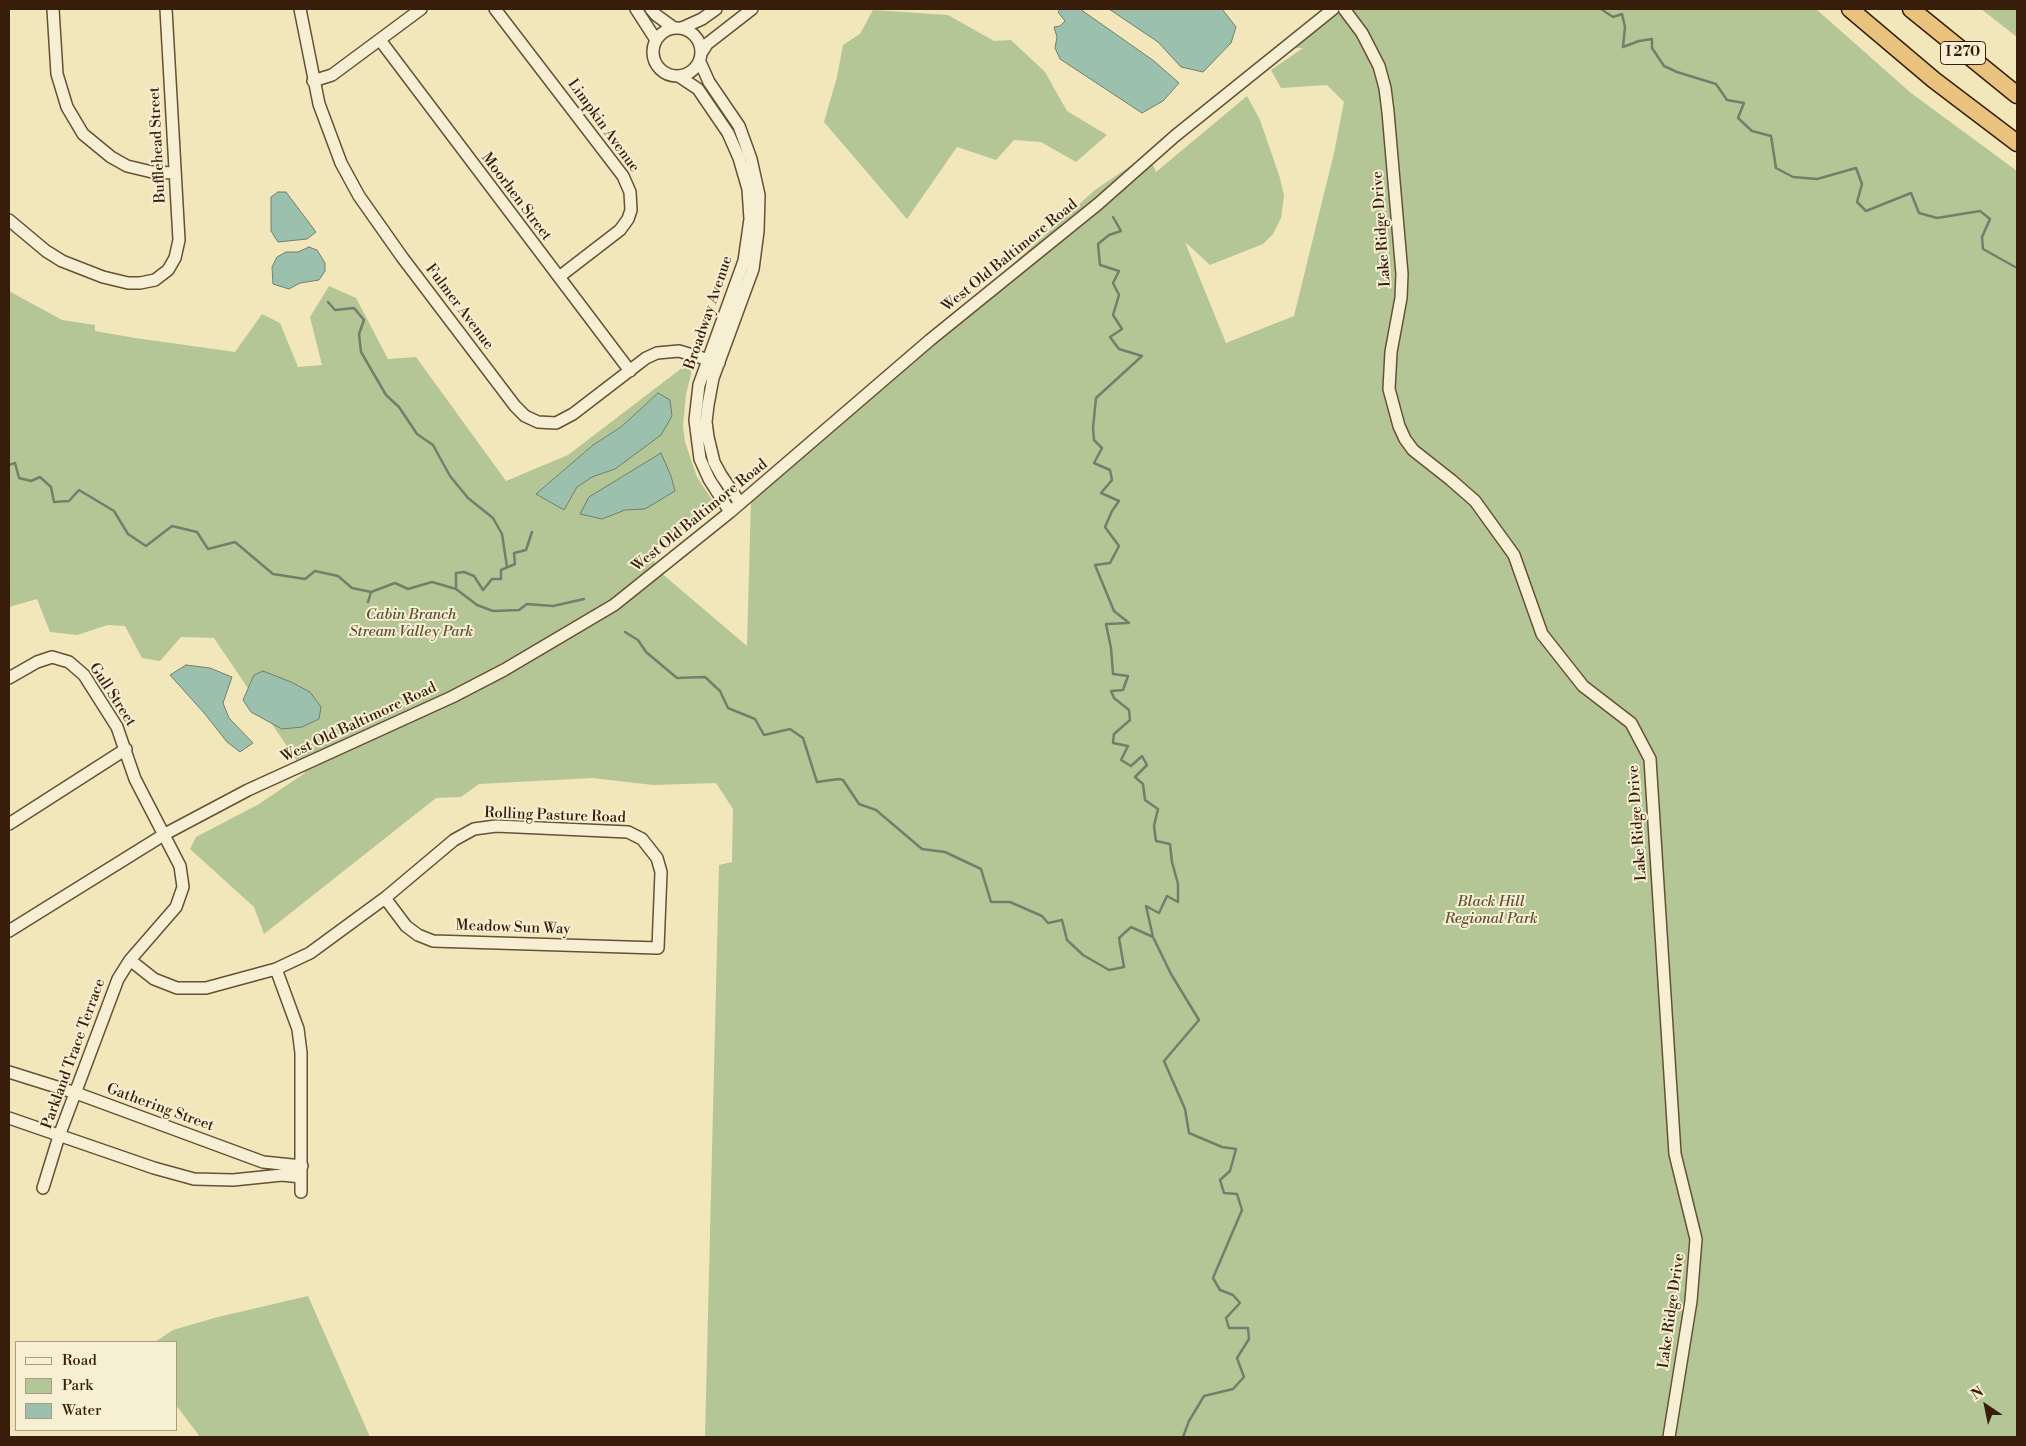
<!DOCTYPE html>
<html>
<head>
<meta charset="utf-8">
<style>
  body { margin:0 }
  #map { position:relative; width:2026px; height:1446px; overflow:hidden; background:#f2e6bb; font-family:"Libre Bodoni",serif }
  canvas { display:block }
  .frame { position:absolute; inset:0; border:10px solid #381e0a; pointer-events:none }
  .legend { position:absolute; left:15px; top:1341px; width:162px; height:90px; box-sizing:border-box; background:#f7efd3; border:1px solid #ab9b83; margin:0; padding:6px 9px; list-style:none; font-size:15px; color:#381e0a }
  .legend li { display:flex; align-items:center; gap:10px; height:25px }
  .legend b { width:25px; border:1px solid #ab9b83 }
  .north { position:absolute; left:1961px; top:1381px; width:50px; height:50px; -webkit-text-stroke:4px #f7efd3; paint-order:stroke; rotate:326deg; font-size:14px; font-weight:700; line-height:20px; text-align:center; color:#381e0a }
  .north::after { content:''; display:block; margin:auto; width:18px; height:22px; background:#381e0a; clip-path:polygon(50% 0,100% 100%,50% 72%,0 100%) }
</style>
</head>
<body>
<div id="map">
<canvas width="2026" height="1446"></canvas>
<div class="frame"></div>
<ul class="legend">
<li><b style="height:6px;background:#f7efd3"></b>Road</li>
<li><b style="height:14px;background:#b4c695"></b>Park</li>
<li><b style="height:14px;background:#9bc0ae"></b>Water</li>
</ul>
<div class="north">N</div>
</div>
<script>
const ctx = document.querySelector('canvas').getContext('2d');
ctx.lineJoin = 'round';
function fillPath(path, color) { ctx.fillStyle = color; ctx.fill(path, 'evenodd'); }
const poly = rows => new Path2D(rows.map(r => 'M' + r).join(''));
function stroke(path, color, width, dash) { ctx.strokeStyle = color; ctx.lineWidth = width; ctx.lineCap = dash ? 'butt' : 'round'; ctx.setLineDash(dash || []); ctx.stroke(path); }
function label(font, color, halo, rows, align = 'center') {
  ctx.font = font + ' "Libre Bodoni",serif'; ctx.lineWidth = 4; ctx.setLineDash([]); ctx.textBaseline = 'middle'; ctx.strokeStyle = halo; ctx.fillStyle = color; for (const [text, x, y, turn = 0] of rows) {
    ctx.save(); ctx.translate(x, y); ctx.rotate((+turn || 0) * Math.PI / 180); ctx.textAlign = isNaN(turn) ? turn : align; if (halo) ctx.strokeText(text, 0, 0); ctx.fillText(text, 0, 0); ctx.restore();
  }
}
fillPath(poly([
  [1339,9,1816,9,1911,93,2017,171,2017,1437,705,1437,719,865,732,862,733,809,716,783,653,785,592,778,479,784,461,797,436,798,264,934,254,907,190,849,196,837,259,804,305,773,214,638,181,637,160,661,142,658,125,626,108,625,77,635,50,632,37,599,9,607,9,291,62,320,95,325,95,331,135,338,235,352,262,314,280,323,298,367,322,365,310,317,329,286,356,298,388,359,416,357,506,481,568,455,695,358,686,395,683,426,685,442,697,477,716,506,649,551,660,572,747,646,751,500,782,475,895,370,1095,190,1148,154,1156,172,1247,96,1260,120,1280,178,1284,196,1281,218,1273,234,1263,244,1210,265,1185,242,1226,343,1294,316,1334,153,1344,102,1327,85,1281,88,1271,70,1303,48,1287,48],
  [1981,9,2017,9,2017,37],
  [873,10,948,15,994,41,1011,40,1045,72,1067,111,1107,135,1076,162,1041,142,1014,140,996,160,957,147,907,219,824,122,837,77,843,45,860,34],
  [308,1296,370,1437,200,1437,176,1405,176,1342,155,1342,173,1330,218,1317]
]), '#b4c695');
const water = poly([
  [1060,9,1080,9,1154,61,1179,83,1163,101,1142,113,1060,59,1055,48,1057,37,1054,27,1060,26,1065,21,1058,12,1060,9],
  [1109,9,1222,9,1236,27,1231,43,1203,72,1181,67,1158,42,1109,9],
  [278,192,286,192,316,232,307,239,278,242,271,231,271,197,278,192],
  [309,247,317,250,325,263,325,271,319,280,300,283,289,289,273,284,272,267,277,257,286,252,298,252,309,247],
  [658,393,670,400,672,416,661,435,615,469,592,477,577,487,564,510,536,494,593,445,621,427,658,393],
  [661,453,671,476,675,491,645,509,625,510,602,519,580,514,589,497,661,453],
  [186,665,210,668,232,677,223,703,229,718,253,743,240,752,227,742,205,714,170,675,186,665],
  [263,671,291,682,310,692,321,707,319,719,302,727,282,729,251,712,243,700,254,675,263,671]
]);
fillPath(water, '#9bc0ae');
stroke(water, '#737f6c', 1);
stroke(poly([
  [1601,9,1613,17,1622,14,1625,27,1623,47,1639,41,1652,39,1652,48,1664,66,1677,72,1716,84,1727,100,1744,103,1738,118,1752,131,1771,136,1776,168,1793,177,1817,179,1856,168,1862,184,1857,202,1866,211,1911,193,1919,213,1937,218,1980,211,1990,219,1982,237,1983,249,2017,268],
  [1113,217,1121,231,1109,235,1098,244,1100,265,1119,271,1113,283,1119,295,1113,315,1122,329,1110,337,1119,349,1142,356,1096,398,1093,428,1094,440,1102,448,1094,463,1110,470,1112,480,1101,493,1119,501,1112,511,1105,527,1119,546,1110,563,1095,565,1114,611,1129,623,1106,624,1111,648,1113,674,1128,676,1123,690,1111,691,1114,698,1129,710,1130,720,1114,734,1113,743,1128,746,1121,760,1131,766,1142,756,1147,765,1135,777,1143,784,1145,800,1158,809,1154,826,1156,841,1170,844,1172,862,1178,884,1178,902,1167,896,1159,913,1146,906,1153,937,1171,974,1199,1020,1164,1061,1185,1109,1189,1133,1222,1147,1236,1149,1230,1171,1220,1180,1224,1193,1237,1194,1242,1210,1213,1278,1220,1290,1233,1295,1240,1303,1226,1318,1229,1328,1248,1328,1249,1339,1237,1358,1244,1377,1233,1389,1204,1396,1189,1421,1183,1437],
  [328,302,335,310,354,308,364,320,359,334,361,352,375,376,386,395,399,407,417,434,433,445,450,476,468,498,493,518,502,534,507,567],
  [9,465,15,463,19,478,31,481,40,477,51,487,54,502,69,501,79,490,114,511,128,534,146,546,172,526,197,532,208,549,235,542,273,574,305,579,315,571,338,576,352,588,371,592,395,583,408,589,432,582,456,589,477,605,493,611,519,610,527,604,553,606,584,599],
  [456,589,456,573,464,572,474,576,483,590,492,579,501,579,501,570,515,564,514,553,526,550,532,532],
  [368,602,371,592],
  [625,632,638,640,646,652,677,678,705,677,720,691,728,708,755,719,764,735,790,729,803,738,817,782,839,779,843,780,859,804,876,810,922,849,945,852,981,869,991,902,1010,902,1042,916,1048,923,1062,920,1067,940,1083,955,1109,970,1124,967,1119,938,1131,927,1153,937]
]), '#737f6c', 2.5);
const minor = poly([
  [53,9,57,74,67,107,83,134,111,157,127,166,152,172,175,173],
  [300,9,319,104,341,163,359,196,402,257,515,406,525,416,538,422,556,423,573,414,646,358,657,353,679,351,719,363],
  [495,9,623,176,630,192,631,210,628,219,620,230,559,277],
  [636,9,656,40],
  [651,9,656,15,674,28],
  [1344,9,1362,33,1379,66,1385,88,1388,112,1402,274,1401,298,1391,352,1389,389,1399,426,1405,439,1413,450,1451,480,1475,501,1514,555,1542,634,1583,686,1631,723,1650,759,1675,1154,1696,1239,1691,1301,1669,1437],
  '653 52a24 24 0 1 1 48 0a24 24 0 1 1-48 0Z',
  [682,28,702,19,716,9],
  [380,40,630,371],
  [702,52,707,44,752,9],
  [700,62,709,82,739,126,751,159,759,195,758,231,753,269,713,378,708,405,706,422,708,437,714,462,721,475,740,503],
  [680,77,698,89,728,133,739,158,748,189,750,219,744,261,699,385,695,420,700,459,709,479,730,512],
  [313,81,332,75,421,9],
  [9,220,46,251,62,261,103,277,128,283,140,283,155,280,168,270,175,258,179,240,166,9],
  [9,678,37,662,52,657,69,662,84,675,117,727,135,779,180,866,183,887,176,907,130,960,118,979,59,1136,43,1188],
  [9,824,126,749],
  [9,931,165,834,248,790,452,697,504,670,614,605,730,512,930,340,1098,204,1175,136,1333,9],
  [130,960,154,979,177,988,206,988,276,969,310,953,385,898,454,840,474,829,496,826,628,832,642,839,657,858,661,872,658,948,433,941,418,935,406,926,385,898],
  [276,969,298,1029,301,1053,301,1192],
  [9,1072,76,1093,263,1162,302,1166],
  [9,1118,154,1168,194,1179,233,1180,282,1175,301,1177]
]);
const highway = poly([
  [1850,9,1934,80,2017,143],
  [1911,9,2017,95]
]);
stroke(minor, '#665036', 14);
stroke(highway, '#381e0a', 19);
stroke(minor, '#f7efd3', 11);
stroke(highway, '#e9c37e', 16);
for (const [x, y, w] of [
  [1963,53,45]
]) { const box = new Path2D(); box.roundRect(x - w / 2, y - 11.5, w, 23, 4); ctx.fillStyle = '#f7efd3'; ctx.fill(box); stroke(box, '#381e0a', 1); }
label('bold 14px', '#381e0a', null, [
  ["I 270",1963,53]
]);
label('15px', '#381e0a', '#f7efd3', [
  ["Limpkin Avenue",603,126,54],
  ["Bufflehead Street",158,145,-93],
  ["Moorhen Street",516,197,53],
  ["Lake Ridge Drive",1382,229,-94],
  ["West Old Baltimore Road",1010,256,-39],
  ["Fulmer Avenue",459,307,53],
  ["Broadway Avenue",709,313,-71],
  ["West Old Baltimore Road",700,516,-39],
  ["Gull Street",112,695,57],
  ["West Old Baltimore Road",359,723,-25],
  ["Rolling Pasture Road",555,816,2],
  ["Lake Ridge Drive",1638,823,-94],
  ["Meadow Sun Way",513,928,2],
  ["Parkland Trace Terrace",74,1054,-70],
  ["Gathering Street",160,1108,20],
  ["Lake Ridge Drive",1672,1311,-82]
]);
label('italic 15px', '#5d5034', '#f7efd3', [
  ["Cabin Branch",411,615],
  ["Stream Valley Park",411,632],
  ["Black Hill",1491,902],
  ["Regional Park",1491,919]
]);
</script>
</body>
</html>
